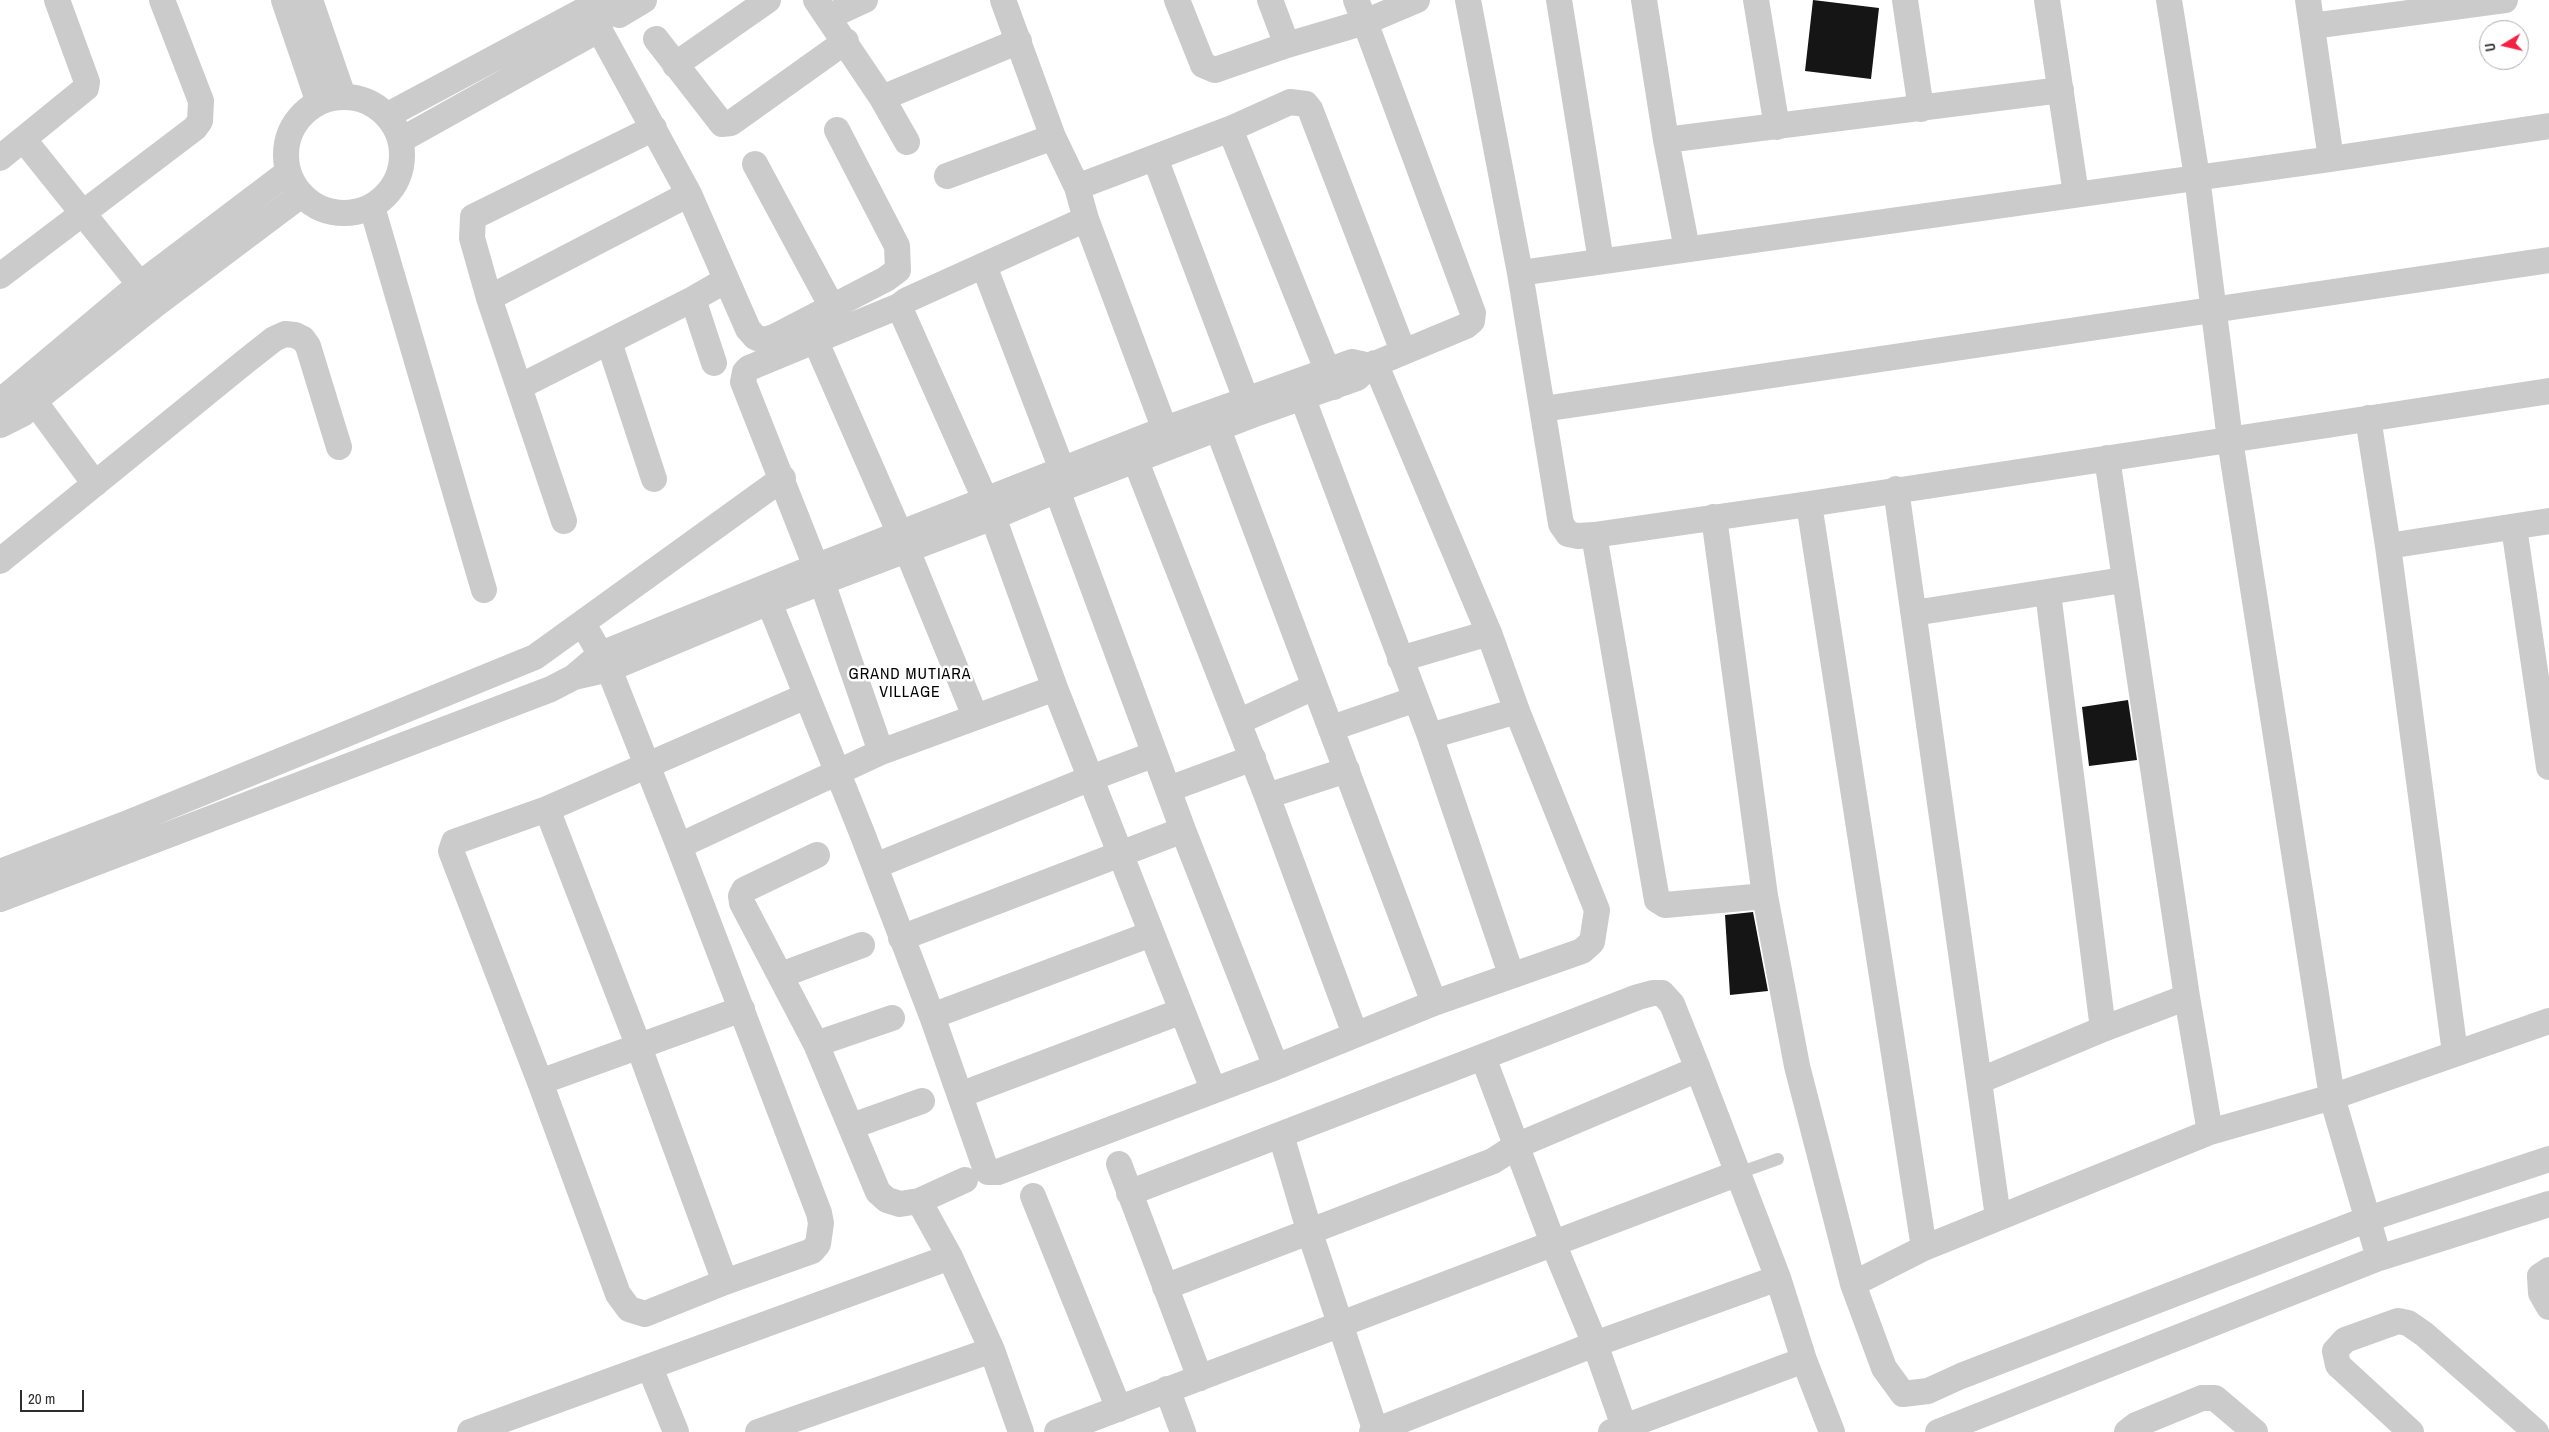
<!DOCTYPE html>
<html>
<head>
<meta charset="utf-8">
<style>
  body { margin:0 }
  #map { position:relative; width:2549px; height:1432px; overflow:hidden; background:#fff; font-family:"Archivo Narrow",sans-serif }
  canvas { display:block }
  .north { position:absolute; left:2479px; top:20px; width:50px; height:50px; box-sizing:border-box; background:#fff; border:1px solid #ababab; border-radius:50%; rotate:261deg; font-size:14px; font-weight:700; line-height:20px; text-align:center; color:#2e2e2e }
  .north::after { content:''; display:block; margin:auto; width:18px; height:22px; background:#f52143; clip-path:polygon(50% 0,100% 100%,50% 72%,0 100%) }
  .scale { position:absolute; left:20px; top:1390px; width:64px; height:22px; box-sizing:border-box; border:2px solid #2e2e2e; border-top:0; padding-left:6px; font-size:15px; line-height:18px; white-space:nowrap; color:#2e2e2e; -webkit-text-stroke:4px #fff; paint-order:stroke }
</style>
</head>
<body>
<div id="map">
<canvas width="2549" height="1432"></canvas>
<div class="north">U</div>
<div class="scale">20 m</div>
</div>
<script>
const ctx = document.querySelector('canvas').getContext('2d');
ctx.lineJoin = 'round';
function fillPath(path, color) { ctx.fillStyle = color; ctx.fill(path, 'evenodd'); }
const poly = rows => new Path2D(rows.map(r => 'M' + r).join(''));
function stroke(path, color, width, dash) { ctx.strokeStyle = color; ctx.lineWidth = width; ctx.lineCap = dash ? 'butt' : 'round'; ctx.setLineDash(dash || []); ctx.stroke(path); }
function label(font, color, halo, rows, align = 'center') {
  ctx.font = font + ' "Archivo Narrow",sans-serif'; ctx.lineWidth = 5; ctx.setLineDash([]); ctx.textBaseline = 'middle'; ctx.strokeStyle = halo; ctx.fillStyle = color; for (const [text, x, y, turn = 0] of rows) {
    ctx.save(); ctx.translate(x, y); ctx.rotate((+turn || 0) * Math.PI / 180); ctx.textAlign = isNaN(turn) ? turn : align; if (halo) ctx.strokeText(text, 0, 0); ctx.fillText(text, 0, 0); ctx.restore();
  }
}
fillPath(poly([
  [1813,0,1879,8,1871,79,1805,71],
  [2128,700,2137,760,2089,766,2082,707],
  [1753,912,1768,991,1730,995,1725,915]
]), '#151515');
stroke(poly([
  [1736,1174,1778,1159]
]), '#cbcbcb', 12);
stroke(poly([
  [284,0,318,100],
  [310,0,343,96],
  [605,0,614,13,619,15,644,0],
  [816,0,882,98,907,142],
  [1003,0,1053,137,1077,187,1086,219,1171,446],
  [1177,0,1203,65,1215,70,1287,45,1365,22,1473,313,1472,321,1466,326,1370,366],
  [1270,0,1287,45],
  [1356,0,1365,22,1417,0],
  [1468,0,1520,273,1561,524,1568,534,1578,536,1594,535,1809,504,2549,391],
  [1559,0,1601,261],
  [1644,0,1666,140,1687,249],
  [1756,0,1777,127],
  [1905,0,1921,109],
  [2047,0,2076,194],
  [2169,0,2197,177,2230,440,2332,1097,2379,1258],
  [2308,0,2331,159],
  [588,9,689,194,748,329,755,337,763,340,774,337,886,279,898,270,897,246,837,130],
  [828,17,865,0],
  [2312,26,2505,0],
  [656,39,722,124,731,123,846,41],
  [675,65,768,0],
  '286 155a58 58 0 1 1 116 0a58 58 0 1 1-116 0Z',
  [882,98,1019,41],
  [388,115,603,0],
  [1230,129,1334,387],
  [24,140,150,297],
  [401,140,600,29],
  [1666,140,2061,90],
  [0,158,86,88,87,82,57,0],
  [1155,158,1252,415],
  [755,164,832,307],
  [947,176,1053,137],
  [1077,187,1230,129,1290,102,1306,104,1310,109,1403,351],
  [372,207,484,590],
  [984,266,1068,485],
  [1520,273,2331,159,2549,126],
  [0,276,195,128,200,121,201,101,162,0],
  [489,298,689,194],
  [693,299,714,363],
  [899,306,993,517,1055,688,1213,1089],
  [609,342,654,479],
  [816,342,907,550,975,716],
  [1352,362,1370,366,1357,378,1252,415,1057,490,993,517,769,602,609,669,574,677,601,654,815,567,1165,429,1352,362],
  [519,387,693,299,726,280],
  [1303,399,1430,736,1511,974],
  [34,401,95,484],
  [0,408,9,394,140,284,288,172],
  [1543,409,2549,260],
  [2368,418,2388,546,2455,1053],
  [0,425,24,413,34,401,156,304,301,195],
  [1218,429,1434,1003],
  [2107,458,2187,997,2210,1132],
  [1135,459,1267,796,1355,1034],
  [1896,489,1998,1217],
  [1057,490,1183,830,1276,1067],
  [1809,504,1924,1248],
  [1714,517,1765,896,1797,1066,1853,1284,1884,1368,1903,1394,1928,1391,1961,1376,2368,1219,2549,1159],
  [564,521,489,298,472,238,473,217,654,128],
  [2514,527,2549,767],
  [1594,535,1657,900,1665,905,1765,896],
  [2388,546,2549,521],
  [0,561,246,361,274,339,285,334,295,335,303,339,308,346,339,447],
  [2048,593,2103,1029],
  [769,602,862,833,932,1016,986,1170,988,1172,998,1172,1276,1067,1434,1003,1582,951,1592,942,1597,910,1517,711,1489,633,1375,363],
  [1914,613,2123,580],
  [1400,659,1489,633],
  [1238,722,1314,687],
  [1332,728,1416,699],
  [1430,736,1517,711],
  [881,752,822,582,743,382,745,372,749,368,899,306,907,300,1086,219],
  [1169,789,1253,758],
  [1267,796,1347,770],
  [547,809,639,1047,725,1282],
  [679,846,881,752,1055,688],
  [817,855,744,890,741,896,742,903,816,1044,878,1192,887,1200,900,1204,919,1201,965,1180],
  [875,866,1091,778,1155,754],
  [0,872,123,825,535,657,783,478],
  [0,899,551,689,574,677],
  [901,938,1183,830],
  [781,975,862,945],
  [742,1009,540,1082,451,851,454,842,547,809,806,696],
  [932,1016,1151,934],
  [816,1044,892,1018],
  [1483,1057,1553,1243,1595,1344,1626,1432],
  [1979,1081,2103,1029,2187,997],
  [540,1082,618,1294,629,1309,645,1314,725,1282,812,1251,818,1244,821,1223,819,1213,679,846,609,669,583,624],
  [960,1095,1182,1011],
  [852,1126,922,1101],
  [1281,1135,1310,1233,1376,1432],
  [1119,1164,1200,1378],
  [1129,1193,1638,997,1653,993,1662,993,1672,1004,1698,1069,1778,1278,1804,1360,1832,1432],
  [1033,1196,1119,1409],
  [919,1201,950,1257,992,1350,1021,1432],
  [2549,1270,2540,1276,2541,1293,2549,1307],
  [1853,1284,1924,1248,2210,1132,2332,1097,2549,1021],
  [1165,1287,1493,1161,1516,1146,1698,1069],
  [650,1368,676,1432],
  [1167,1389,1183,1432],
  [470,1432,950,1257],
  [758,1432,992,1350],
  [1057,1432,1736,1174],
  [1372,1432,1595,1344,1778,1278],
  [1611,1432,1804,1360],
  [1938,1432,2379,1258,2549,1204],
  [2127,1432,2136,1425,2202,1398,2215,1398,2255,1432],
  [2411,1432,2338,1365,2335,1351,2345,1340,2398,1321,2408,1323,2424,1334,2536,1432]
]), '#cbcbcb', 26);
ctx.letterSpacing = '1px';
label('16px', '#000', '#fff', [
  ["GRAND MUTIARA",910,675],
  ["VILLAGE",910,693]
]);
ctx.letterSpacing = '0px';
</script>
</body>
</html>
